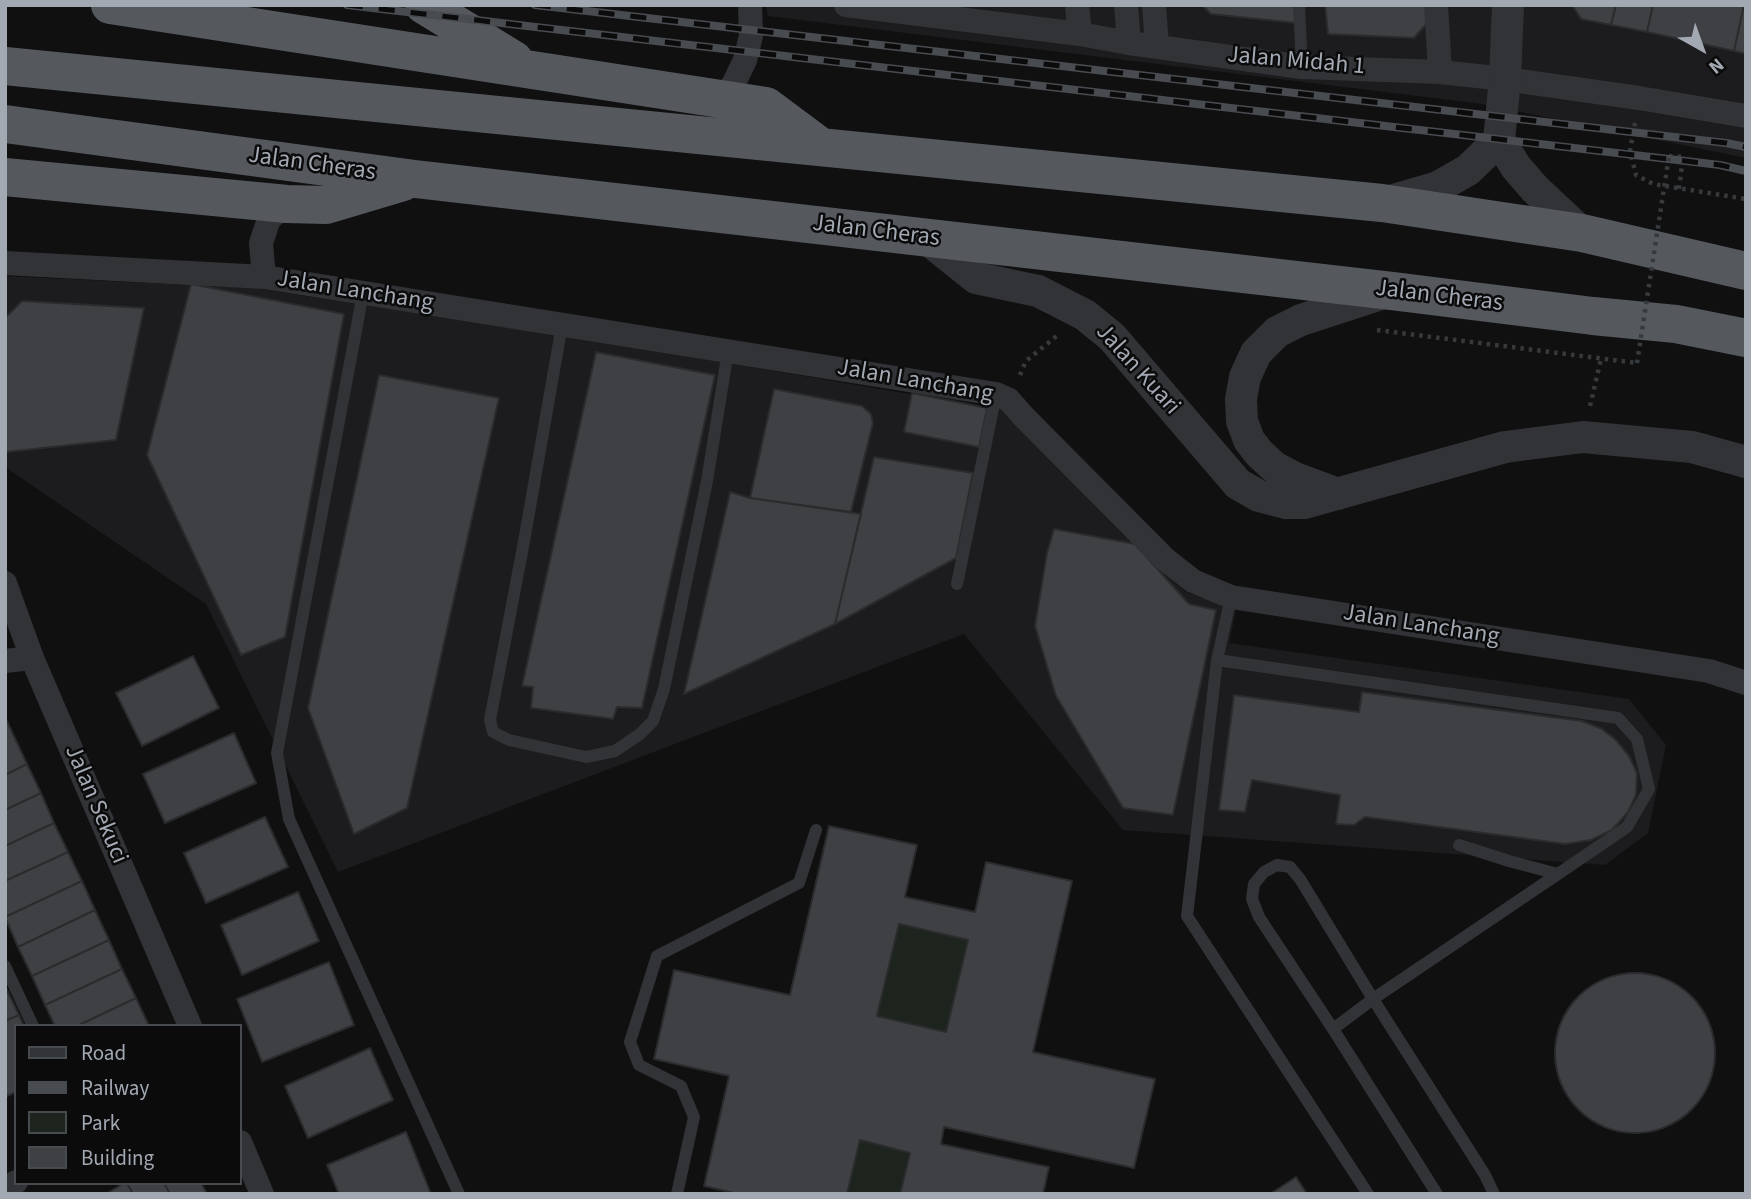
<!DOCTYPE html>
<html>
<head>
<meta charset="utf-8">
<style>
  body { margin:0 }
  #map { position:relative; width:1751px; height:1199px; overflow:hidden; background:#101011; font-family:"Source Sans 3",sans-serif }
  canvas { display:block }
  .frame { position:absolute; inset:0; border:7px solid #a2a9b2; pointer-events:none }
  .legend { position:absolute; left:14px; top:1024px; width:228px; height:161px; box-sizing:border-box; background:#0b0b0c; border:2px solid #474a4e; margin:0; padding:9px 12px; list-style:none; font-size:21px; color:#a2a9b2 }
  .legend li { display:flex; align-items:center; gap:14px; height:35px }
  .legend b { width:35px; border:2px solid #474a4e }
  .north { position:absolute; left:1667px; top:14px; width:70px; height:70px; -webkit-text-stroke:5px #0b0b0c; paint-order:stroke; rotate:140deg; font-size:19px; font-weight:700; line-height:28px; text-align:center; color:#a2a9b2 }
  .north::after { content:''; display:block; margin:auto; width:24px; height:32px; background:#a2a9b2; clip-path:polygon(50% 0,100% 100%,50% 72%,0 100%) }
</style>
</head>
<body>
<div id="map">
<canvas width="1751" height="1199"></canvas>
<div class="frame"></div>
<ul class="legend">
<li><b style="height:9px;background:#313336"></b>Road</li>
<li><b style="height:9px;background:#484b4f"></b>Railway</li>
<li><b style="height:19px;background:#1d241d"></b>Park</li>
<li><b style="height:19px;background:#3f4044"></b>Building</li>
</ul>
<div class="north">N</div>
</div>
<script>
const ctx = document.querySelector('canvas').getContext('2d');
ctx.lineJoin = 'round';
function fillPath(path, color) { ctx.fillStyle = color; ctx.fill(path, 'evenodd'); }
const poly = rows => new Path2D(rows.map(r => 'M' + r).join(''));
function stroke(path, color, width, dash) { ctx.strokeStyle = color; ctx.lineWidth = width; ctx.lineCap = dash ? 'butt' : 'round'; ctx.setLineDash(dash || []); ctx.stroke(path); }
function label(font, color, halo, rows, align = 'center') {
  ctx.font = font + ' "Source Sans 3",sans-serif'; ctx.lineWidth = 5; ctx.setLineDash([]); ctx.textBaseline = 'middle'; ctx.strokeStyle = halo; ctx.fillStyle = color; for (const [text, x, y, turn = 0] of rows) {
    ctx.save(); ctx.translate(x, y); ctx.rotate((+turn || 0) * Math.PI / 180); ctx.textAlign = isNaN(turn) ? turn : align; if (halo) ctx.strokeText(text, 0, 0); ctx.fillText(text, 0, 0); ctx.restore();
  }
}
fillPath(poly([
  [766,5,1746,5,1746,158,1482,104,768,16],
  [5,276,254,288,628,346,1003,410,1184,591,1236,610,1229,643,1629,699,1666,745,1648,833,1605,865,1123,830,964,634,338,872,206,604,5,467]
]), '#1c1c1e');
fillPath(poly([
  [899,924,968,940,946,1032,877,1016],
  [860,1140,910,1153,900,1194,847,1194]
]), '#1d241d');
const building = poly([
  [1202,5,1295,5,1296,23,1211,14,1202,5],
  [1325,5,1430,5,1430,20,1414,38,1328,34,1325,5],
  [1572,5,1616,5,1611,25,1581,19,1572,5],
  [1616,5,1653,5,1647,32,1611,25,1616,5],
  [1653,5,1744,5,1734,51,1647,32,1653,5],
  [1744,5,1746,5,1746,54,1734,51,1744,5],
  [191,284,344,314,285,637,241,655,147,455,191,284],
  [22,301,144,308,116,440,6,452,5,318,22,301],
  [596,352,715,375,642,708,617,707,613,719,531,708,533,687,522,686,596,352],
  [379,375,499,398,407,808,354,834,308,708,379,375],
  [774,389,862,406,871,414,873,423,851,512,750,498,774,389],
  [912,393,987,408,979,447,904,432,912,393],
  [874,457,973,473,956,558,835,624,874,457],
  [730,492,750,498,861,514,835,624,684,694,730,492],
  [1054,529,1135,544,1189,604,1216,610,1173,815,1123,808,1056,696,1035,626,1047,553,1054,529],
  [193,656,219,708,142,746,116,693,193,656],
  [1362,692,1582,721,1602,729,1616,740,1629,756,1637,773,1636,795,1628,812,1612,830,1591,840,1565,844,1365,817,1354,825,1336,824,1340,795,1252,780,1245,812,1219,810,1234,695,1359,712,1362,692],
  [5,717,27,764,5,775,5,717],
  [234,733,256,783,165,823,143,774,234,733],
  [27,764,41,793,5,810,5,775,27,764],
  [41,793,54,823,5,846,5,810,41,793],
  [265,817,288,867,206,903,184,853,265,817],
  [54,823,68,852,5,881,5,846,54,823],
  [829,826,917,845,905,897,975,912,986,862,1072,881,1033,1052,1155,1079,1134,1168,944,1127,941,1144,1049,1167,1043,1194,900,1194,910,1153,860,1140,847,1194,738,1194,704,1186,729,1076,654,1059,674,970,790,995,829,826],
  [899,924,968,940,946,1032,877,1016,899,924],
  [68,852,82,881,5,917,5,881,68,852],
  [82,881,95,910,18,947,5,917,82,881],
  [298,892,319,941,242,975,221,925,298,892],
  [95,910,109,940,32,976,18,947,95,910],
  [109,940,122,969,45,1005,32,976,109,940],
  [329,962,354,1025,262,1062,237,999,329,962],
  [122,969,136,998,77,1026,55,1026,45,1005,122,969],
  '1555 1053a80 80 0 1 1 160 0a80 80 0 1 1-160 0Z',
  [5,986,19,1015,5,1021,5,986],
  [136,998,149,1026,77,1026,136,998],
  [19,1015,24,1026,16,1026,16,1092,5,1097,5,1021,19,1015],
  [370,1048,393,1100,308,1138,285,1086,370,1048],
  [406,1132,431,1194,339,1194,327,1165,406,1132],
  [1296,1177,1307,1194,1270,1194,1296,1177],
  [124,1183,127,1183,133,1194,106,1194,124,1183],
  [127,1183,164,1183,170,1194,133,1194,127,1183],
  [164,1183,201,1183,207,1194,170,1194,164,1183]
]);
fillPath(building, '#3f4044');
stroke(building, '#2a2b2d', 2);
stroke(poly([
  [1635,123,1630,151,1636,175,1653,184,1746,199],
  [1669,156,1683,157,1679,189],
  [1377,330,1637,363],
  [1020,375,1026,361,1059,334],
  [1590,406,1601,359]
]), '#373a3d', 4.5, [3.5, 5]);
stroke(poly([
  [1299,5,1302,67],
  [363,293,277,753,289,819,459,1194],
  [562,325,523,547,490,720,493,732,509,740,586,757,615,751,640,734,653,721,664,689,707,481,728,351],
  [957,584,996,394],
  [1231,597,1217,660,1187,916,1368,1194],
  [1217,660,1618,718,1637,739,1649,789,1627,827,1558,874,1509,861,1459,845],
  [5,966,33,1026],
  [1333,1029,1373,999,1558,874],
  [677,1194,694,1117,681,1086,639,1065,630,1042,657,956,799,883,816,830],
  [1437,1194,1333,1029,1259,917,1252,899,1254,884,1264,872,1277,865,1290,867,1300,879,1373,999,1485,1175,1494,1194]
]), '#313336', 12);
stroke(poly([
  [846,5,1080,34,1129,43,1302,67,1440,72,1505,79,1639,98,1746,116],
  [1077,5,1080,34],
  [1126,5,1129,43],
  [1154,5,1157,46],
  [1436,5,1440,72],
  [719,99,733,85,745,60,751,36,750,5],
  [5,263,264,277,996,394,1009,400,1023,416,1165,559,1193,581,1231,597,1709,671,1746,683],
  [264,277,261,243,269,219,287,204],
  [5,583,32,658,190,1026],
  [5,661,32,658],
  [240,1142,262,1194],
  [5,1189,16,1182]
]), '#313336', 24);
stroke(poly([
  [1508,5,1505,79,1499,140,1516,167,1535,189,1582,233],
  [1386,202,1438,187,1468,170,1499,140],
  [925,237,976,278,1038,291,1085,315,1112,337,1238,484,1259,496,1286,503,1304,503,1505,447,1583,437,1692,447,1746,462],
  [1338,494,1295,478,1274,467,1259,453,1249,440,1242,421,1241,399,1245,377,1256,353,1277,332,1301,320,1387,292]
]), '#313336', 32);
stroke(poly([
  [110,5,766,106,821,147],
  [424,5,514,60],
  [5,66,1382,203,1582,233,1746,271],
  [5,124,415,179,1392,291,1593,316,1676,324,1746,338],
  [5,177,287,204,326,205,403,182]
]), '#55595e', 38);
const rail = poly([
  [347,5,1720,165,1746,171],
  [535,5,1726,143,1746,147]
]);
stroke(rail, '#484b4f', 8);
stroke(rail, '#0b0b0c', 5, [16]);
stroke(poly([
  [1637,363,1669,156]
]), '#373a3d', 4.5, [3.5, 5]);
label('24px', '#a2a9b2', '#0b0b0c', [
  ["Jalan Midah 1",1296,62,5],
  ["Jalan Cheras",312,165,8],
  ["Jalan Cheras",876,232,7],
  ["Jalan Lanchang",355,292,9],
  ["Jalan Cheras",1439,297,7],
  ["Jalan Kuari",1137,370,48],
  ["Jalan Lanchang",915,382,10],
  ["Jalan Lanchang",1421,626,9],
  ["Jalan Sekuci",95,805,67]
]);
</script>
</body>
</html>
